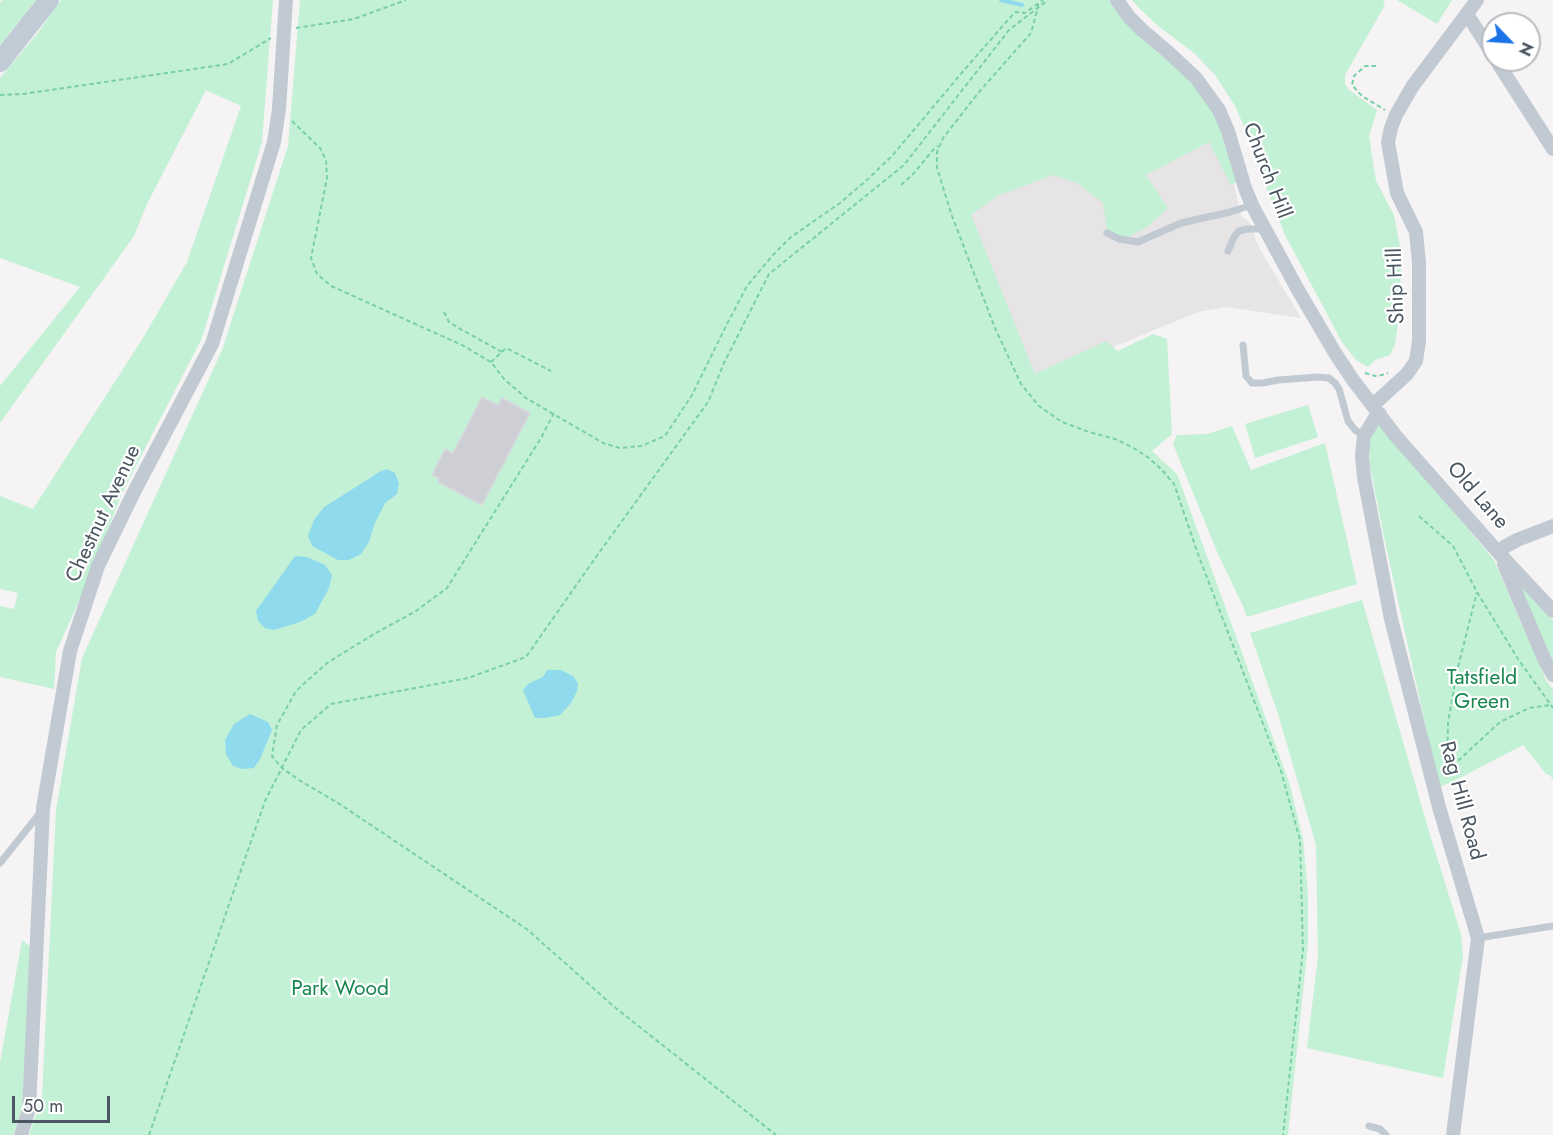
<!DOCTYPE html>
<html>
<head>
<meta charset="utf-8">
<style>
  body { margin:0 }
  #map { position:relative; width:1553px; height:1135px; overflow:hidden; background:#f5f3f3; font-family:Jost,sans-serif }
  canvas { display:block }
  .north { position:absolute; left:1481px; top:12px; width:60px; height:60px; box-sizing:border-box; background:#fff; border:2px solid #b7bbc0; border-radius:50%; rotate:115deg; font-size:16px; font-weight:700; line-height:24px; text-align:center; color:#4a5661 }
  .north::after { content:''; display:block; margin:auto; width:21px; height:27px; background:#1a73e8; clip-path:polygon(50% 0,100% 100%,50% 72%,0 100%) }
  .scale { position:absolute; left:12px; top:1096px; width:98px; height:27px; box-sizing:border-box; border:3px solid #4a5661; border-top:0; padding-left:8px; font-size:18px; line-height:21px; white-space:nowrap; color:#4a5661; -webkit-text-stroke:4px #fff; paint-order:stroke }
</style>
</head>
<body>
<div id="map">
<canvas width="1553" height="1135"></canvas>
<div class="north">N</div>
<div class="scale">50 m</div>
</div>
<script>
const ctx = document.querySelector('canvas').getContext('2d');
ctx.lineJoin = 'round';
function fillPath(path, color) { ctx.fillStyle = color; ctx.fill(path, 'evenodd'); }
const poly = rows => new Path2D(rows.map(r => 'M' + r).join(''));
function stroke(path, color, width, dash) { ctx.strokeStyle = color; ctx.lineWidth = width; ctx.lineCap = dash ? 'butt' : 'round'; ctx.setLineDash(dash || []); ctx.stroke(path); }
function label(font, color, halo, rows, align = 'center') {
  ctx.font = font + ' Jost,sans-serif'; ctx.lineWidth = 4.5; ctx.setLineDash([]); ctx.textBaseline = 'middle'; ctx.strokeStyle = halo; ctx.fillStyle = color; for (const [text, x, y, turn = 0] of rows) {
    ctx.save(); ctx.translate(x, y); ctx.rotate((+turn || 0) * Math.PI / 180); ctx.textAlign = isNaN(turn) ? turn : align; if (halo) ctx.strokeText(text, 0, 0); ctx.fillText(text, 0, 0); ctx.restore();
  }
}
fillPath(poly([
  [1212,138,1234,184,1241,216,1250,223,1258,246,1301,318,1226,307,1198,312,1033,380,967,212,1006,186,1052,173,1142,175]
]), '#e6e4e5');
fillPath(poly([
  [3,0,36,0,0,45,0,2],
  [61,0,273,0,262,142,202,338,123,491,83,592,56,652,54,689,0,677,0,606,14,609,18,593,0,589,0,496,33,509,143,338,187,262,241,106,206,90,147,204,134,236,0,423,0,386,80,287,0,258,0,78,37,34],
  [300,0,1111,0,1211,101,1240,180,1231,185,1209,142,1146,175,1168,208,1147,227,1123,240,1107,229,1103,203,1077,183,1053,175,997,196,971,215,1035,374,1106,341,1118,351,1153,334,1167,339,1172,434,1152,451,1177,474,1290,785,1303,839,1308,894,1308,944,1288,1135,29,1135,42,1097,56,810,82,658,222,350,288,146],
  [1132,0,1384,0,1383,2,1385,5,1345,75,1345,84,1349,90,1377,110,1369,136,1376,181,1394,215,1402,257,1398,323,1395,345,1390,355,1375,360,1368,367,1356,360,1342,342,1285,235,1258,167,1247,133,1235,106,1215,75,1195,54,1157,25,1138,7],
  [1397,0,1452,0,1437,24],
  [1308,405,1318,437,1255,458,1245,424],
  [1380,423,1494,560,1546,680,1553,690,1553,780,1550,775,1546,774,1523,745,1452,782,1439,787,1384,537,1370,466,1369,440],
  [1232,426,1251,470,1325,443,1357,584,1247,617,1242,604,1218,554,1173,444,1177,435,1207,434],
  [1514,576,1553,620,1553,663],
  [1362,600,1430,835,1461,934,1463,956,1443,1078,1307,1048,1318,957,1316,845,1279,717,1250,633],
  [22,940,32,948,22,1108,13,1135,0,1135,0,1063]
]), '#c3f1d5');
fillPath(poly([
  [387,469,395,473,399,484,397,494,385,503,374,525,369,542,361,554,349,560,338,560,312,546,308,536,314,520,324,507,370,478,379,472],
  [295,556,307,557,325,565,332,575,329,588,315,614,300,622,274,630,265,628,258,621,256,611],
  [547,670,561,670,573,676,578,683,577,691,571,703,560,715,545,718,535,718,523,690,528,684,543,677],
  [250,714,268,722,272,730,260,759,254,768,243,769,233,766,226,754,225,740,234,724]
]), '#90daee');
stroke(poly([
  [1001,0,1022,5]
]), '#90daee', 4);
const building = poly([
  [482,397,498,405,502,398,530,413,482,505,438,482,439,478,432,475,445,449,453,453,482,397]
]);
fillPath(building, '#cdcfd5');
stroke(building, '#d7d9de', 1.5);
stroke(poly([
  [1038,4,1038,7,1031,33,979,92,943,138,937,152,937,168,952,216,995,328,1021,384,1039,406,1062,422,1089,432,1115,439,1132,447,1149,458,1161,469,1174,484,1198,554,1281,771,1300,840,1303,950,1283,1135],
  [296,28,354,19,406,0],
  [1376,66,1365,66,1354,76,1352,85,1362,96,1385,110],
  [0,95,23,94,228,64,271,38],
  [292,121,320,148,326,160,327,178,311,258,317,274,331,286,462,345,491,362,504,379,526,398,603,443,620,448,641,446,665,436,692,395,727,324,747,286,772,256,791,237,840,203,868,179,892,156,965,69,1015,12,1025,13,1043,0],
  [901,185,914,173,933,150,938,146],
  [444,312,449,322,462,330,502,352],
  [491,362,506,348,551,371],
  [1365,373,1375,376,1382,375,1388,373],
  [554,413,541,438,447,588,416,611,374,634,327,663,296,691,277,725,272,756,282,768,299,780,338,803,528,930,612,1005,776,1135],
  [1419,516,1453,546,1477,592,1518,659,1553,708],
  [1447,771,1448,723,1457,671,1477,592],
  [1447,771,1500,722,1529,708,1550,705],
  [149,1135,265,801,301,730,331,704,468,678,526,657,596,557,708,402,724,363,769,274,904,165,1009,30,1048,0]
]), '#7ad0a6', 2, [4.5, 3]);
stroke(poly([
  [1107,233,1119,239,1138,242,1181,223,1230,212,1252,205],
  [1228,251,1234,237,1239,231,1247,229,1265,229],
  [1243,345,1246,376,1252,383,1263,383,1278,380,1318,377,1329,378,1335,383,1339,389,1348,421,1355,430,1364,436],
  [0,863,40,813],
  [1478,938,1553,926],
  [1369,1126,1380,1129,1386,1135]
]), '#c1cad2', 7);
stroke(poly([
  [1117,0,1129,17,1142,30,1167,51,1196,78,1219,110,1228,131,1245,188,1252,205,1298,290,1335,353,1353,380,1395,435,1497,551,1553,611],
  [1467,14,1493,55],
  [1496,60,1553,149],
  [1373,405,1407,374,1416,361,1419,341,1419,263,1416,232,1397,193,1388,142,1391,128,1396,115,1412,87,1477,0],
  [1380,414,1375,418,1364,436,1362,456,1364,477,1391,619,1439,807,1478,938,1453,1135],
  [1497,551,1517,540,1553,526],
  [1504,564,1545,661,1553,675],
  [21,1135,29,1109,43,808,70,651,98,566,134,492,212,344,274,142,279,109,286,0]
]), '#c1cad2', 14);
stroke(poly([
  [0,62,49,0]
]), '#c1cbd6', 20);
label('21px', '#4a5661', '#fff', [
  ["Church Hill",1266,171,69],
  ["Ship Hill",1397,286,-92],
  ["Old Lane",1477,496,49],
  ["Chestnut Avenue",104,514,-65],
  ["Rag Hill Road",1461,801,75]
]);
label('21px', '#17864f', '#fff', [
  ["Tatsfield",1482,679],
  ["Green",1482,703],
  ["Park Wood",340,990]
]);
</script>
</body>
</html>
